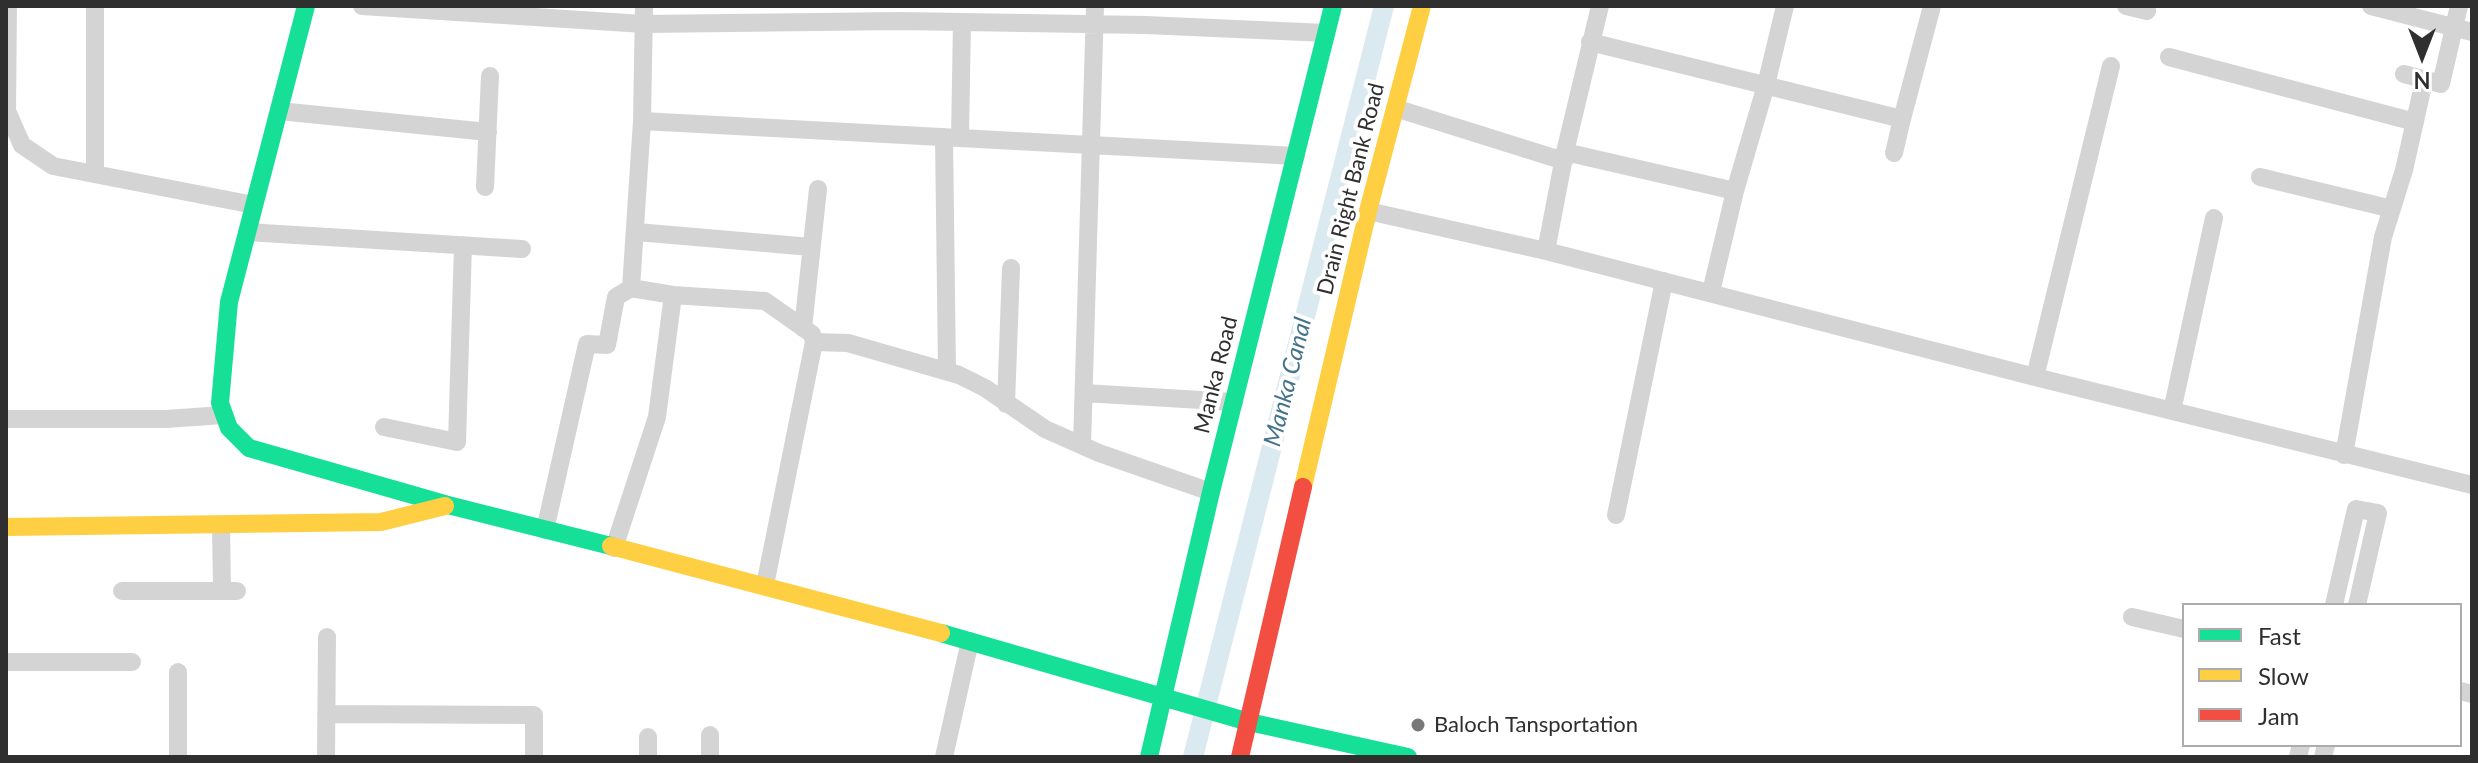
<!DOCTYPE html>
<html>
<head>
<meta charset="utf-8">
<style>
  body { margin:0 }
  #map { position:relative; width:2478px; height:763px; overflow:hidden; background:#fff; font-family:Lato,sans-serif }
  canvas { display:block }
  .frame { position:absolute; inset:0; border:8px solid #2f2f2f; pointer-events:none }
  .legend { position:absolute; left:2182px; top:603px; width:280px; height:144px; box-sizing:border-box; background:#fff; border:2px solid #acacac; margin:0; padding:10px 14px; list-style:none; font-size:24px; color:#2f2f2f }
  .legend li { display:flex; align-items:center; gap:16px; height:40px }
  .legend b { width:40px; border:2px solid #acacac }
  .north { position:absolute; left:2382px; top:16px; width:80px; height:80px; -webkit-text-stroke:6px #fff; paint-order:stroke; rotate:180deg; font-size:22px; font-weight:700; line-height:32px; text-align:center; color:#2f2f2f }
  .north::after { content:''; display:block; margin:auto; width:28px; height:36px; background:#2f2f2f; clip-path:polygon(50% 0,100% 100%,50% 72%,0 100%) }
</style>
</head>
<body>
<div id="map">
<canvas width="2478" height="763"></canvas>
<div class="frame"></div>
<ul class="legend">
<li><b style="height:10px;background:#16e098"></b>Fast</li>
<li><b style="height:10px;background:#ffcf43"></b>Slow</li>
<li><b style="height:10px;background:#f24e42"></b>Jam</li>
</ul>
<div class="north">N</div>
</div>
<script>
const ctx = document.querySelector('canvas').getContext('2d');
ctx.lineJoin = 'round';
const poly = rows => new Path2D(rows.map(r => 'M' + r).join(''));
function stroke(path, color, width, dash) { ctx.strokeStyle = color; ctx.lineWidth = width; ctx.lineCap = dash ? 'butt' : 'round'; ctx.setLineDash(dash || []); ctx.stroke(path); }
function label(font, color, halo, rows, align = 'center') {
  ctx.font = font + ' Lato,sans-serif'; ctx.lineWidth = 8; ctx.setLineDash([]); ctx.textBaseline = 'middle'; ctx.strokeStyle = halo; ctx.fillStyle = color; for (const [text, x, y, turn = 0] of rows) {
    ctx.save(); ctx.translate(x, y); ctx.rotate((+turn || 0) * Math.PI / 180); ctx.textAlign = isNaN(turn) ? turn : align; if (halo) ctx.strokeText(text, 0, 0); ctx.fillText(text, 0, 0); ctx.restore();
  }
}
stroke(poly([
  [1193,757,1384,6]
]), '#dbe9f0', 20);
stroke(poly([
  [8,6,7,111,22,145,53,166,254,205],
  [362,6,644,24,901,21,1146,25,1326,33],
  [2126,6,2147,11],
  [2371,6,2472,32],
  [1590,42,1902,119,1932,6],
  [2169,57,2415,122],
  [2404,74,2441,84,2459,6],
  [1395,108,1564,161],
  [279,111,488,132],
  [642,121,1296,156],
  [944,137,947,371],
  [960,137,962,22],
  [1565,152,1735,191],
  [1894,153,1902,119],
  [95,174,95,6],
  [2260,177,2392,209],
  [485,187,490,76],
  [1368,211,1546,251,2035,377,2472,485],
  [247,232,522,249],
  [637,232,811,247],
  [1546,251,1565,152,1600,6],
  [631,288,642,121,644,6],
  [1711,292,1735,191,1766,85,1785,6],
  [803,328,818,189],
  [814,342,848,343,959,375,985,388,1045,429,1099,453,1211,492],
  [2035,377,2111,66],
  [1084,393,1234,402],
  [1006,404,1011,268],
  [2172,411,2214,218],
  [6,419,166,419,223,415],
  [384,427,457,442,463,245],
  [1082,445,1095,6],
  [2344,455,2383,237,2404,170,2424,81],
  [1616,515,1664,281],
  [221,526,222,591],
  [545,530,587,344,607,345,616,297,631,288,673,295,765,301,812,334,814,342,765,585],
  [614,548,657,417,673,295],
  [122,591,237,591],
  [2334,605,2356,509,2378,513,2357,605],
  [2132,617,2184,629],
  [6,662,132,662],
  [2460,691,2472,694],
  [326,714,534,715,534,757],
  [648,737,648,757],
  [178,757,178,672],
  [326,757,327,637],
  [710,757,710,735],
  [944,757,970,641],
  [2298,757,2301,745],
  [2323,757,2326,745]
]), '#d4d4d4', 18);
stroke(poly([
  [306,6,229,302,220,403,229,428,249,448,448,505,611,546],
  [941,633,1249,722,1408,757],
  [1149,757,1211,492,1333,6]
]), '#16e098', 18);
stroke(poly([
  [1303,487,1368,211,1422,6],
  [6,527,381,522,445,506],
  [611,546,941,633]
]), '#ffcf43', 18);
stroke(poly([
  [1240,757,1303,487]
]), '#f24e42', 18);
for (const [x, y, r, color] of [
  [1418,725,8,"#787878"]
]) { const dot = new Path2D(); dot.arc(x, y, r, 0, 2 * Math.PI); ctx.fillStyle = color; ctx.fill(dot); stroke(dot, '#fff', 3); }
label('22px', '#2f2f2f', '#fff', [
  ["Drain Right Bank Road",1351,189,-76],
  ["Manka Road",1216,375,-76]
]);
label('22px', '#2f2f2f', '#fff', [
  ["Baloch Tansportation",1434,725]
], 'left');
label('italic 24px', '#44748a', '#fff', [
  ["Manka Canal",1288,382,-76]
]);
</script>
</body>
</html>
